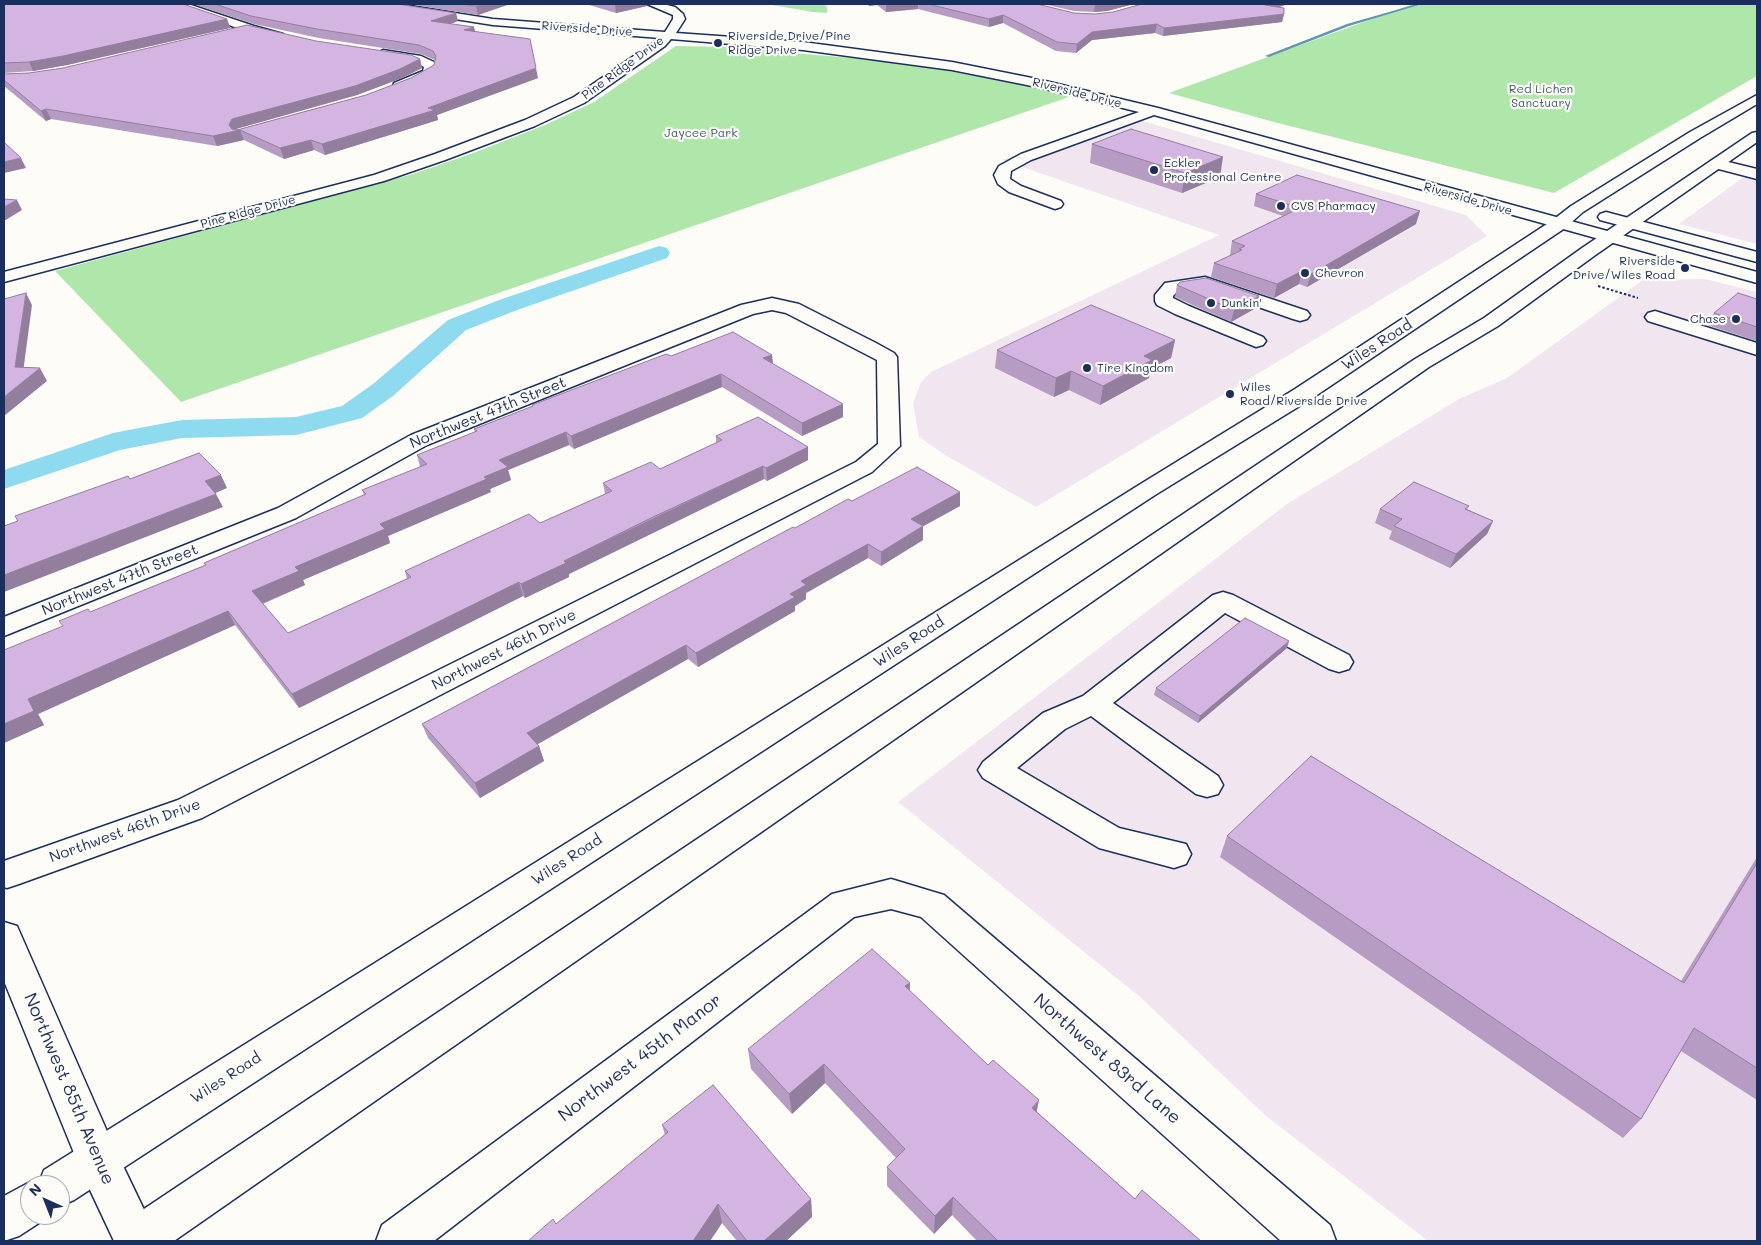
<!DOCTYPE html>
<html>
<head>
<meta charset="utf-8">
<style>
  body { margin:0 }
  #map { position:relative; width:1761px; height:1245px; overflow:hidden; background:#fdfcf7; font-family:Mali,sans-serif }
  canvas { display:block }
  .frame { position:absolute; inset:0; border:5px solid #1b2f5e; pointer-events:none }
  .north { position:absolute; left:20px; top:1175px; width:50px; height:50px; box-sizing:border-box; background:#fdfcf7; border:1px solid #a3aaba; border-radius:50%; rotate:316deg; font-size:14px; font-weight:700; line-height:20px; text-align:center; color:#1b2f5e }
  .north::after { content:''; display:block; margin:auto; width:18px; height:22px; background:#1b2f5e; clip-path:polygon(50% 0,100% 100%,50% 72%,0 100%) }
</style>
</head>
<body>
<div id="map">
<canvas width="1761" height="1245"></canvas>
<div class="frame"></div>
<div class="north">N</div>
</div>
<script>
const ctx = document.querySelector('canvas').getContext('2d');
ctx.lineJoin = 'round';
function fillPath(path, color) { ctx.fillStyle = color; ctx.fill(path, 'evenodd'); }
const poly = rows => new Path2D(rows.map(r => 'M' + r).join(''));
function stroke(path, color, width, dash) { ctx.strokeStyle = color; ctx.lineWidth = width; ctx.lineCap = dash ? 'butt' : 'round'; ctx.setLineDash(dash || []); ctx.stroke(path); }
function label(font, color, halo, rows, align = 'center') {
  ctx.font = font + ' Mali,sans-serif'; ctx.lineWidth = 4.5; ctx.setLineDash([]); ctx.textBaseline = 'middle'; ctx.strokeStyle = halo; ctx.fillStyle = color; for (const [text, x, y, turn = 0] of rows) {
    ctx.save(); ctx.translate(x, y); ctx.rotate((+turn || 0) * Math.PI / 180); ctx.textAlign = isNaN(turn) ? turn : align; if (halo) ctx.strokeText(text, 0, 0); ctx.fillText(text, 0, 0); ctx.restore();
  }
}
fillPath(poly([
  [1125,116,1466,215,1487,236,1036,507,945,455,919,437,913,404,921,382,931,372,1219,235,1002,160],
  [1757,167,1757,244,1679,224,1741,179],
  [1705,279,1757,292,1757,1241,1428,1241,1266,1116,1140,997,898,802,1287,504,1459,399,1507,378,1643,280]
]), '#f1e6f0');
fillPath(poly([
  [766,4,824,4,827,7,827,13,813,12],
  [1413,4,1757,4,1757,76,1554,193,1274,122,1169,93],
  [676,46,724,47,863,59,944,70,1032,87,1069,97,181,402,55,271,413,174,476,152,545,125,594,102]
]), '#afe7ab');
fillPath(poly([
  [1417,4,1422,4,1349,26,1269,57,1265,56,1347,24,1417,4]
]), '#6096b4');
fillPath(poly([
  [659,246,667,248,670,253,667,258,517,310,466,330,393,396,362,418,296,435,182,438,120,450,4,489,4,470,113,433,182,420,296,417,342,406,373,384,448,320,499,300,659,246]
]), '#8edaee');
const minor = poly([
  [173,4,188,4,254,26,283,34,285,36,279,39,246,31,174,6,173,4],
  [374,4,398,4,493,19,665,32,673,19,673,15,647,4,663,4,675,7,683,14,685,19,676,33,803,42,952,62,1037,79,1158,108,1757,272,1757,283,1154,115,1031,160,1011,171,1010,179,1021,186,1061,201,1063,204,1061,207,1055,209,1009,192,998,184,994,175,999,166,1021,154,1139,112,1037,87,952,70,803,50,671,39,665,46,584,103,535,126,445,160,384,181,4,282,4,272,374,175,435,154,525,120,574,97,660,38,493,25,379,7,374,4],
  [383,50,421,56,434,62,436,65,435,73,433,76,404,89,394,89,393,86,394,83,423,71,424,67,414,62,379,57,377,54,383,50],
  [1716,159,1757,169,1757,179,1711,167,1708,164,1711,161,1716,159],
  [1606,212,1757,252,1757,262,1600,220,1598,217,1600,214,1606,212],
  [1205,277,1307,311,1310,315,1307,319,1300,321,1293,319,1204,288,1177,292,1173,296,1173,298,1189,306,1263,337,1266,341,1263,345,1256,347,1175,314,1157,305,1155,301,1155,295,1165,283,1205,277],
  [772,298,799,304,876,343,894,353,897,357,900,446,872,472,202,818,19,884,7,888,4,887,4,861,178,800,856,462,878,444,877,360,786,313,772,310,753,314,427,445,296,518,4,636,4,617,278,508,411,435,741,305,772,298],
  [1655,311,1757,343,1757,355,1648,321,1645,317,1648,313,1655,311],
  [1223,592,1233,595,1349,655,1353,662,1349,669,1339,672,1329,669,1225,613,1113,703,1218,776,1223,785,1218,794,1207,797,1196,794,1091,716,1065,729,1017,768,1119,828,1186,844,1191,854,1186,864,1174,868,1099,848,983,778,978,770,983,762,1043,713,1083,696,1213,595,1223,592],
  [891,879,944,895,1330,1225,1336,1241,1281,1241,921,917,891,909,854,917,434,1241,376,1241,382,1225,832,894,891,879],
  [4,922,17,926,113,1145,159,1241,114,1241,83,1175,4,981,4,922]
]);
const major = poly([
  [1757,95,1757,104,1700,138,1583,212,1565,228,1311,399,1155,495,74,1200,60,1206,60,1185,38,1185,44,1170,1139,485,1295,389,1553,220,1571,206,1690,132,1757,95],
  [1757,132,1757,142,1594,256,1498,326,1429,367,174,1241,114,1241,120,1225,1415,359,1484,318,1582,248,1752,133,1757,132],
  [30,1182,36,1185,30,1185,30,1215,47,1215,45,1219,19,1236,4,1241,4,1196,30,1182]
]);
stroke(minor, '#1b2f5e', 3);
stroke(major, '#1b2f5e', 3);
stroke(poly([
  [1598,286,1638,298]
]), '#1b2f5e', 2, [2.5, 2]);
fillPath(minor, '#fdfcf7');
fillPath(major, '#fdfcf7');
fillPath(poly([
  [4,4,227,19,230,28,67,65,33,71,4,73],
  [193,4,397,4,458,21,451,24,475,32,538,78,437,115,438,120,325,155,314,150,284,159,244,140,217,146,51,119,46,121,4,86,4,74,29,73,316,41,420,59,422,68,402,78,357,95,235,129,237,130,366,95,411,78,434,65,435,60,421,54,319,38,254,24],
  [408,4,510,4,478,15],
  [586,4,647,4,647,6,616,13],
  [866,4,1037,4,1074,13,1095,14,1278,7,1284,14,1282,22,1163,36,1155,33,1092,40,1076,53,1056,51,1003,23,989,27,918,9,886,12,877,5,869,6],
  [1043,4,1134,4,1107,11,1094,12,1074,11],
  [1092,144,1220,177,1182,193,1090,163],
  [1256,194,1416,224,1307,287,1299,284,1274,298,1211,277,1214,263,1231,255,1230,255,1232,241,1283,216,1254,206],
  [1177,285,1259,296,1256,308,1231,322,1175,297],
  [1757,299,1757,341,1707,325,1714,313],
  [1175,340,1171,358,1150,369,1149,378,1100,405,1069,390,1054,397,995,368,997,350],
  [772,355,773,364,843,417,802,436,722,387,574,449,569,445,508,470,511,480,490,489,491,492,388,536,390,543,303,580,305,585,263,604,288,633,407,579,405,571,540,523,605,494,603,483,660,469,716,443,716,436,808,447,808,460,767,481,764,479,654,532,569,574,569,577,525,598,523,596,299,708,235,625,38,714,44,725,4,743,62,626,90,612,205,565,204,563,364,495,362,490,420,467,417,455,475,432,474,429,532,407,532,405,671,356],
  [960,492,960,506,923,526,923,540,881,566,868,558,806,593,806,599,795,606,795,611,698,667,688,659,537,744,539,746,544,761,480,798,428,738,422,724,795,528,852,501],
  [1469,506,1467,509,1493,521,1487,534,1450,568,1389,539,1392,531,1375,523,1380,509],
  [1287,648,1198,723,1154,695,1156,688],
  [1227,836,1681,981,1757,857,1757,1100,1681,1051,1641,1119,1623,1138,1220,857],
  [910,983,909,991,1037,1112,1135,1199,1201,1241,977,1241,952,1215,934,1234,887,1186,887,1167,896,1158,825,1083,792,1114,751,1069,748,1049],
  [662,1125,811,1199,812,1217,786,1241,737,1241,722,1223,710,1241,528,1241,556,1224,665,1135]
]), '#b69bc2');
fillPath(poly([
  [484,4,510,4,478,15,476,6],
  [615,4,647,4,647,6,616,13],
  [869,4,877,4,877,5,869,6],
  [886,4,918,4,918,9,886,12],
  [1095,4,1134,4,1107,11,1094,12],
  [1267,4,1288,4,1263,13,1265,5],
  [456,13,458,21,433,30,431,21],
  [1284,14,1282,22,1163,36,1164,28],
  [1003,15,1003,23,989,27,989,19],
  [227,19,230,28,67,65,33,71,29,62],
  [1157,24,1155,33,1092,40,1076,53,1077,44,1092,32],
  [474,27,476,35,464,30],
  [420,59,422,68,402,78,357,95,236,129,240,130,244,140,217,146,213,136,229,125,232,119],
  [536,68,538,78,437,115,438,120,325,155,322,144,428,108],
  [46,109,51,119,46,121,41,111],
  [311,140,314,150,284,159,280,148],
  [1223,157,1220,177,1182,193,1185,173],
  [21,158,26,168,4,173,4,162],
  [17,200,22,210,4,221,4,207],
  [1420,211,1416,224,1307,287,1311,274],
  [1302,271,1299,284,1274,298,1277,284],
  [26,293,32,305,22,380,15,367],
  [1259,296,1256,308,1231,322,1234,310],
  [1175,340,1171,358,1150,369,1149,378,1100,405,1103,386,1144,356],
  [772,355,773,367,763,358],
  [40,368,47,381,4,416,4,397],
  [1071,371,1069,390,1054,397,1056,378],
  [721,374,722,387,574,449,571,436],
  [843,404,843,417,802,436,802,423],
  [566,432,569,445,508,470,511,480,490,489,491,492,388,536,390,543,303,580,305,585,258,605,252,591,295,567,380,524,484,477,499,460],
  [808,447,808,460,767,481,766,468],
  [763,466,764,479,569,574,569,577,525,598,521,584,564,561],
  [221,475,227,488,211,495,205,481],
  [960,492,960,506,911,533,911,519],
  [216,494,223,507,4,592,4,575],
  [1493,521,1487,534,1450,568,1456,554],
  [923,526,923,540,881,566,881,552],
  [868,544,868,558,806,593,806,599,795,606,795,611,698,667,696,653,801,581],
  [519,582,523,596,299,708,292,694],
  [228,611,235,625,38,714,44,725,4,743,4,724,28,699],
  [1289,641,1287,648,1198,723,1200,716],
  [686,645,688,659,531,748,527,733],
  [539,746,544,761,480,798,475,783],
  [910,983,909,1004,905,986],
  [824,1064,825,1083,792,1114,789,1094],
  [1039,1100,1035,1120,1032,1108],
  [953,1197,952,1215,934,1234,935,1216],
  [811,1199,812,1217,786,1241,764,1241],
  [718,1204,722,1223,710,1241,693,1241]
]), '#947e9e');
const building = poly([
  [4,4,183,4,227,19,63,56,29,62,4,63,4,4],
  [215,4,397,4,456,13,431,21,474,27,464,30,530,39,536,68,428,108,435,110,322,144,311,140,280,148,240,130,213,136,46,109,41,111,4,80,4,74,29,73,63,68,247,25,316,41,411,55,420,59,400,69,355,86,232,119,229,125,232,129,237,130,366,95,411,78,434,65,436,56,433,51,419,45,317,29,251,16,215,4],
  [459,4,484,4,476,6,459,4],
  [928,4,1037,4,1074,13,1095,14,1113,12,1142,4,1267,4,1265,5,1284,8,1284,14,1164,28,1157,24,1092,32,1077,44,1057,42,1003,15,989,19,928,4],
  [1131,129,1223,157,1185,173,1092,144,1131,129],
  [4,142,21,158,4,162,4,142],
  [1297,175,1420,211,1311,274,1302,271,1277,284,1214,263,1242,250,1239,249,1245,246,1232,241,1300,208,1256,194,1297,175],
  [4,199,17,200,4,207,4,199],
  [1206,278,1259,296,1234,310,1177,285,1180,282,1206,278],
  [26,293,15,367,40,368,4,397,4,299,26,293],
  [1738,293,1757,299,1757,327,1714,313,1738,293],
  [1091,305,1175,340,1144,356,1152,360,1103,386,1071,371,1056,378,997,350,1091,305],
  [733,332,772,355,763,358,843,404,802,423,721,374,571,436,566,432,499,460,508,467,484,477,487,479,380,524,385,529,295,567,299,571,252,591,288,633,411,577,405,571,529,514,540,523,612,491,603,483,651,462,660,469,722,440,716,436,758,417,808,447,766,468,763,466,651,518,564,561,566,563,521,584,519,582,292,694,228,611,28,699,34,711,4,724,4,650,63,626,59,621,88,609,90,612,206,565,204,563,366,494,362,490,427,464,417,455,477,431,474,429,533,406,532,405,666,354,671,356,733,332],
  [199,453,221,475,205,481,216,494,4,575,4,526,18,521,15,516,128,476,130,479,199,453],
  [917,467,960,492,911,519,923,526,881,552,868,544,801,581,806,585,790,594,795,597,696,653,686,645,527,733,539,746,475,783,422,724,793,527,795,528,848,499,852,501,917,467],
  [1414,482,1469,506,1465,509,1493,521,1456,554,1394,526,1402,519,1380,509,1414,482],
  [1245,618,1289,641,1200,716,1156,688,1245,618],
  [1311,756,1684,983,1757,863,1757,1068,1694,1028,1641,1119,1227,836,1311,756],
  [872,949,910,983,905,986,988,1065,993,1060,1039,1100,1032,1108,1135,1199,1142,1190,1201,1241,998,1241,953,1197,935,1216,887,1167,905,1149,824,1064,789,1094,748,1049,872,949],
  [713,1085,811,1199,764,1241,747,1241,718,1204,693,1241,528,1241,553,1219,556,1224,668,1132,662,1125,713,1085]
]);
fillPath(building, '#d4b4e1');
stroke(building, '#947e9e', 1);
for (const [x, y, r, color] of [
  [718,43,5,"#1b2f5e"],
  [1154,170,5,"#1b2f5e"],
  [1281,206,5,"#1b2f5e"],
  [1685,268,5,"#1b2f5e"],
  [1305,273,5,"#1b2f5e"],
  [1211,303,5,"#1b2f5e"],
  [1736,319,5,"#1b2f5e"],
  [1087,368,5,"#1b2f5e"],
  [1230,394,5,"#1b2f5e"]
]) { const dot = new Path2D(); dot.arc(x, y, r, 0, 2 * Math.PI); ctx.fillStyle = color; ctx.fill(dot); stroke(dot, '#fdfcf7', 2); }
label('12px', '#1b2f5e', '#fdfcf7', [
  ["Riverside Drive",587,29,4],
  ["Pine Ridge Drive",623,68,-36],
  ["Riverside Drive",1077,93,14],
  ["Riverside Drive",1468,199,16],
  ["Pine Ridge Drive",248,212,-15]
]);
label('12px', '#1b2f5e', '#fdfcf7', [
  ["Riverside Drive/Pine",728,36],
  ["Ridge Drive",728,50],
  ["Eckler",1164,163],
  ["Professional Centre",1164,177],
  ["CVS Pharmacy",1291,206],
  ["Riverside",1675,261,"right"],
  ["Drive/Wiles Road",1675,275,"right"],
  ["Chevron",1315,273],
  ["Dunkin'",1221,303],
  ["Chase",1726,319,"right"],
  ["Tire Kingdom",1097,368],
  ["Wiles",1240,387],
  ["Road/Riverside Drive",1240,401]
], 'left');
label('12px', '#405d71', '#fdfcf7', [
  ["Red Lichen",1541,89],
  ["Sanctuary",1541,103],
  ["Jaycee Park",701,133]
]);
label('15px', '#1b2f5e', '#fdfcf7', [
  ["Wiles Road",1377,345,-33],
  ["Northwest 47th Street",488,413,-22],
  ["Northwest 47th Street",120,580,-22],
  ["Wiles Road",909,642,-33],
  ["Northwest 46th Drive",504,650,-27],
  ["Northwest 46th Drive",125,831,-20],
  ["Wiles Road",567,860,-33],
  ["Wiles Road",226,1078,-33]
]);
label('18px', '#1b2f5e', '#fdfcf7', [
  ["Northwest 45th Manor",640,1058,-37],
  ["Northwest 83rd Lane",1107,1059,41],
  ["Northwest 85th Avenue",69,1089,67]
]);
</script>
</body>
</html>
